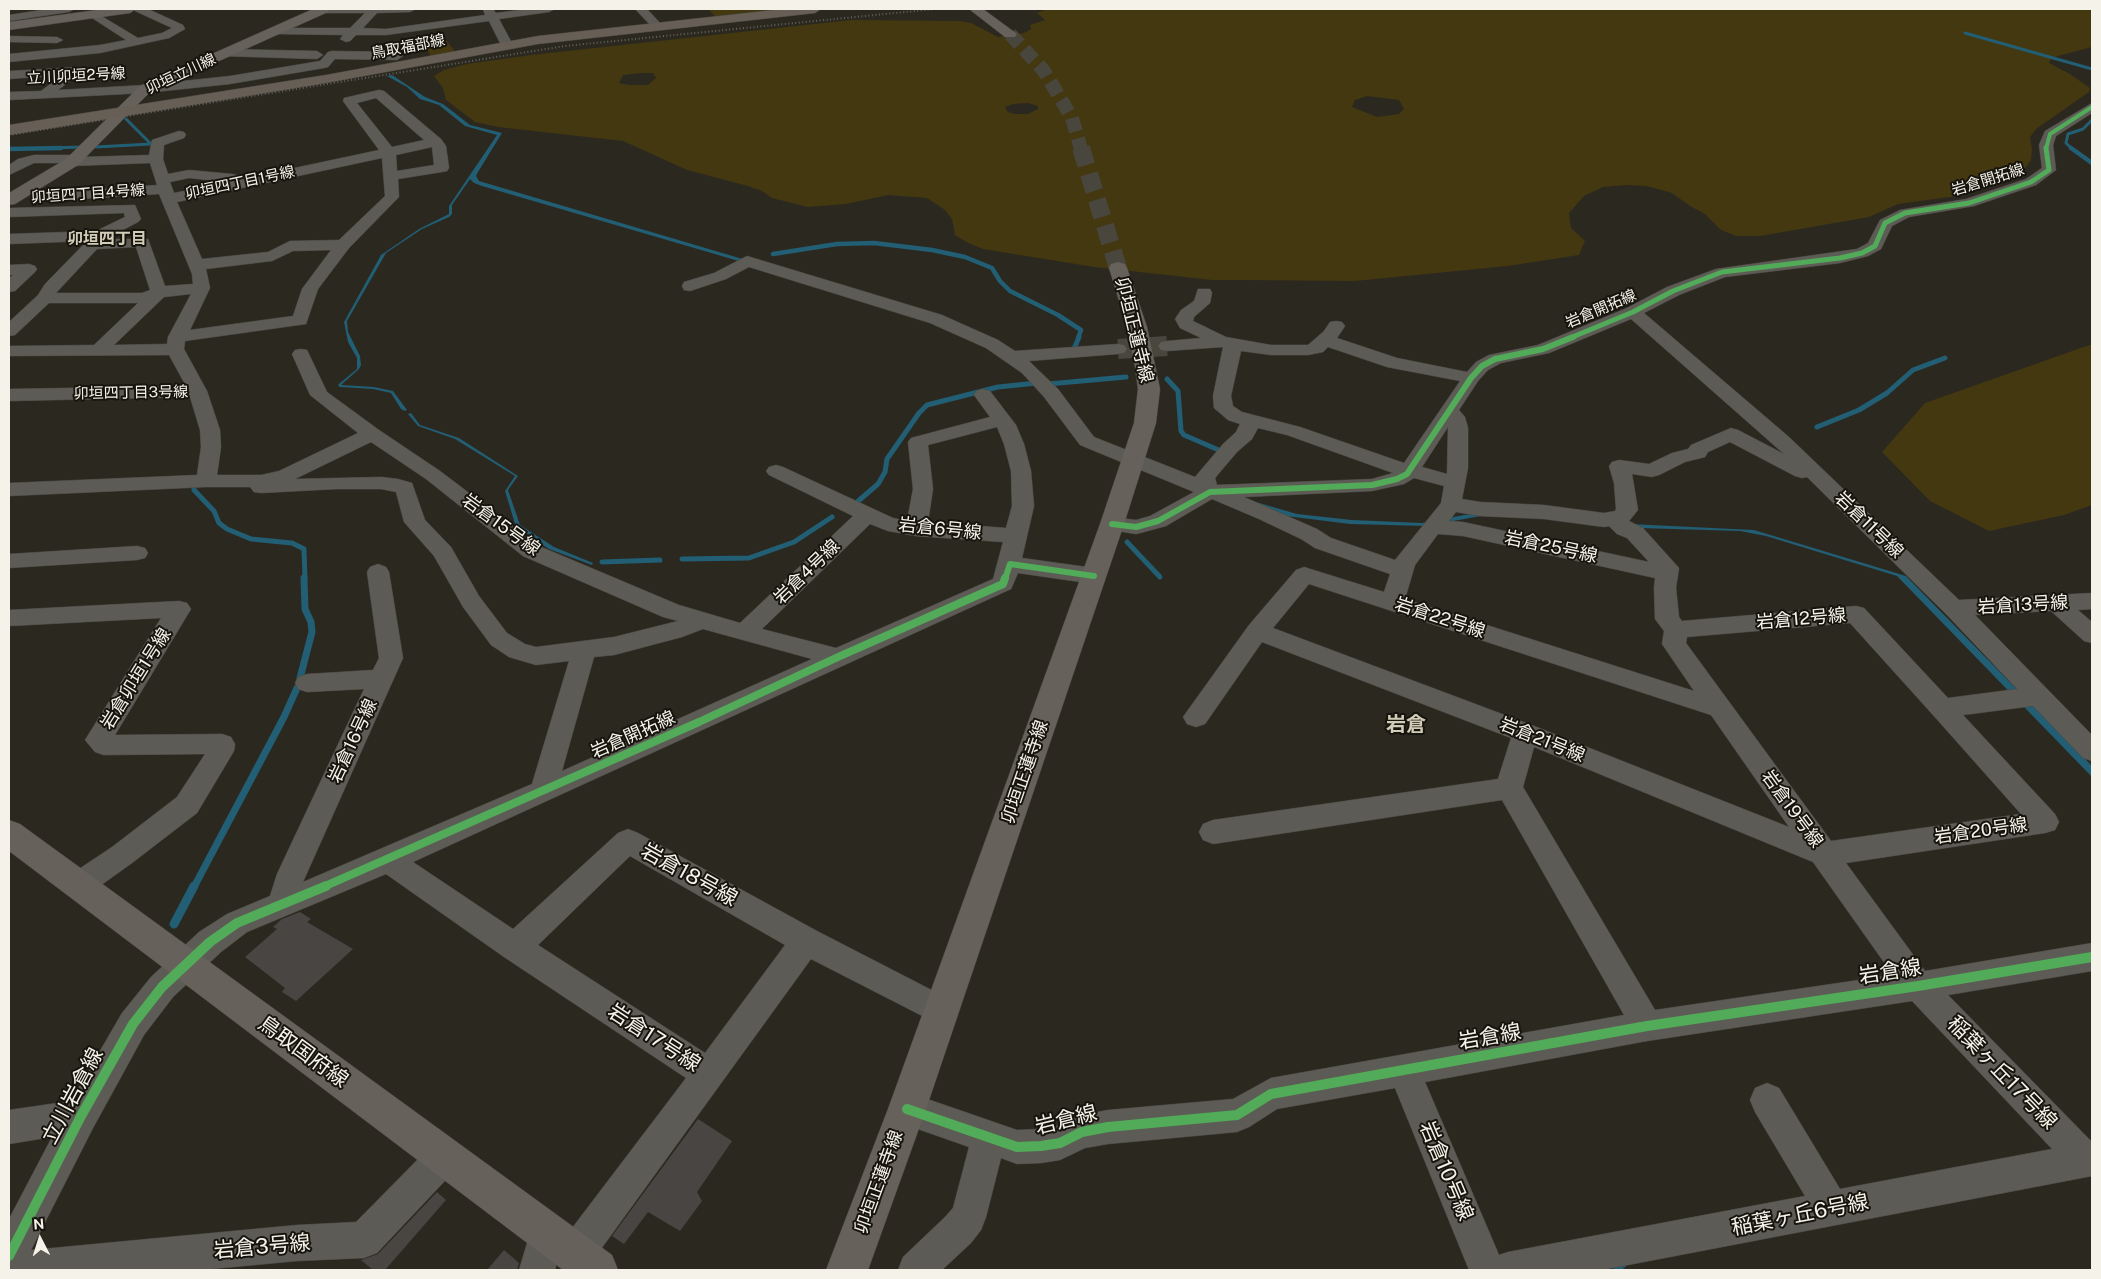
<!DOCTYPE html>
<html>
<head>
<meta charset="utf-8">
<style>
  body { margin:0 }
  #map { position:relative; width:2101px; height:1279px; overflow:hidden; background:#2b2820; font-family:"Public Sans",sans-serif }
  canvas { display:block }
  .frame { position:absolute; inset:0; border:10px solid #f5f3e9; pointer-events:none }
  .north { position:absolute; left:15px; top:1214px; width:50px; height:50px; -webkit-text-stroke:4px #16140d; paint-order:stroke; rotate:355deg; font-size:14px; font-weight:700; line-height:20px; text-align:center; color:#f5f3e9 }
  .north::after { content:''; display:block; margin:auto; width:18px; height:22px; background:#f5f3e9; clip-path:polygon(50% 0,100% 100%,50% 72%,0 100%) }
</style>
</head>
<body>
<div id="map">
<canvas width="2101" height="1279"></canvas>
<div class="frame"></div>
<div class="north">N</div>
</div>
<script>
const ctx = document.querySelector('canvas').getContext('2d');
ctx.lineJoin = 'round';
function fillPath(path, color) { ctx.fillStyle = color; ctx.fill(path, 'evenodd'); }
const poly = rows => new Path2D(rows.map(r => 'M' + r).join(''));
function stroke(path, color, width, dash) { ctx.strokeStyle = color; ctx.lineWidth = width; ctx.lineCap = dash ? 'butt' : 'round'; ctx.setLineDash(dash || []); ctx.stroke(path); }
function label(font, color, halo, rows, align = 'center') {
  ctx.font = font + ' "Public Sans","Noto Sans JP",sans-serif'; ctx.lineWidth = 4; ctx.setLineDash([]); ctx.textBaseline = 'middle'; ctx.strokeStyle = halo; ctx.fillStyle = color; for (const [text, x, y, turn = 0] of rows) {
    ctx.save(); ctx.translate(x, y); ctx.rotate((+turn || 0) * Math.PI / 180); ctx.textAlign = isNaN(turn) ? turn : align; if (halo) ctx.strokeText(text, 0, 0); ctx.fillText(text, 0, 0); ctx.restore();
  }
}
fillPath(poly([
  [708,9,785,9,716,17],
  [1047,9,2092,9,2092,47,2058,56,2050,60,2049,63,2070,74,2090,88,2089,92,2036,129,2030,137,2032,149,2031,160,2025,168,1969,184,1960,189,1957,196,1898,204,1869,217,1760,236,1736,236,1721,230,1705,214,1690,206,1672,193,1647,186,1626,185,1603,187,1584,196,1569,213,1571,228,1585,241,1579,255,1508,266,1355,281,1237,280,1212,280,1094,267,983,249,968,243,955,235,952,219,945,210,927,198,888,195,846,204,808,207,772,198,762,191,748,186,687,170,623,141,498,127,475,122,446,100,443,88,434,76,444,70,467,64,531,55,851,20,960,21,971,23,998,37,1024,33,1031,29,1030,25,1045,20,1037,13],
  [641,73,653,73,656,78,648,85,629,85,619,83,623,75],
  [1367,96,1399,100,1404,109,1399,114,1377,117,1352,107,1355,100],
  [1028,103,1038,106,1038,109,1028,114,1015,114,1008,112,1005,107,1013,104],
  [447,41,455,52,431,56,423,44],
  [2092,344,2092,505,2064,515,1989,531,1930,501,1882,452,1925,403]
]), '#433810');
fillPath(poly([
  [392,75,425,97,443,104,470,125,502,133,478,172,476,176,479,181,746,260,742,262,643,233,482,186,474,183,470,179,452,205,452,214,449,217,422,229,386,253,347,321,348,332,360,356,361,365,359,369,341,385,374,387,393,391,407,410,405,411,401,409,391,393,373,389,340,387,338,385,340,383,357,369,357,358,348,342,344,322,381,255,419,229,449,214,449,206,497,135,465,126,439,105,420,99,407,87,387,76],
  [411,413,420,425,459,438,518,476,508,490,520,525,554,547,593,563,592,565,549,549,516,527,505,491,515,476,455,439,418,426,408,414],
  [1232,495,1297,514,1352,520,1422,523,1480,512,1588,522,1754,530,1906,576,2092,766,2092,777,1897,576,1766,536,1740,531,1605,527,1539,518,1481,516,1426,526,1350,524,1278,515]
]), '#225e74');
stroke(poly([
  [1965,33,2092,69],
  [155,80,164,73],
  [126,119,151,144],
  [96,147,151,144],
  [16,149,82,147],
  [2072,149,2066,143,2068,134,2083,129,2092,120]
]), '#225e74', 3);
stroke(poly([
  [2071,148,2092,163],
  [9,149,61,148],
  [773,254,837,244,874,243,932,250,965,257,992,268,1000,281,1010,291,1058,315,1081,330,1078,338]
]), '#225e74', 4.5);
stroke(poly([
  [1074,349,1079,337],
  [1167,379,1178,391,1181,431,1184,435,1221,451],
  [1048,384,1126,377],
  [1817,427,1859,410,1887,393,1913,370,1945,358],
  [194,486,194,490,214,511,219,523,227,529,251,539,292,543,304,549,305,579],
  [856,503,878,484,885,472,887,459,919,413,927,405,998,387,1037,383],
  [1127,542,1160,577],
  [682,559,749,558,794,542,832,517],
  [602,562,660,560]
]), '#225e74', 5);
stroke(poly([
  [300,678,312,632,311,622,305,609,304,578],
  [194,887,284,717,297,688]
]), '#225e74', 7);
stroke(poly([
  [174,924,194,886],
  [1619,1270,1617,1265,1622,1264]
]), '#225e74', 9);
fillPath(poly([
  [300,912,311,919,307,922,353,949,296,1001,282,992,285,988,245,957,277,929,273,927,282,919],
  [698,1119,732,1141,697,1192,702,1201,680,1231,648,1212,624,1244,612,1236],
  [437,1192,446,1200,385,1270,373,1270,361,1260,378,1254],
  [504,1250,519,1263,517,1270,487,1270]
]), '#494543');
stroke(poly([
  [1118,349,1167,346]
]), '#49463e', 20, [20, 10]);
stroke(poly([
  [1010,34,1044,71,1072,118,1081,149]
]), '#49463e', 14, [14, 7]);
stroke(poly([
  [1081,148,1118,268]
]), '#49463e', 18, [18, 9]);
const street = poly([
  [48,9,75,9,69,12,9,21,9,15,48,9],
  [134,9,148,9,183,25,185,29,169,38,100,53,9,62,9,54,100,45,126,40,89,16,87,14,89,12,93,11,138,38,162,33,172,28,135,11,134,9],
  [317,9,416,9,410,12,377,13,363,28,386,29,485,15,483,9,493,9,496,13,527,9,555,9,549,12,499,19,513,45,507,49,501,45,489,21,386,35,356,35,350,41,346,42,340,39,343,35,276,34,270,31,276,28,350,28,365,13,322,13,318,12,317,9],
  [635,9,647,9,661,24,663,26,661,28,653,28,635,9],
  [9,36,57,37,63,40,57,43,9,42,9,36],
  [225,49,317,51,323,55,317,59,221,56,219,53,225,49],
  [332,51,397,52,403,56,397,60,335,59,328,67,324,68,230,84,145,93,9,100,9,92,41,91,62,75,9,79,9,71,81,67,83,70,81,73,58,90,145,85,230,76,320,61,328,52,332,51],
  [379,90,384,91,441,139,446,146,449,168,447,171,442,172,398,179,399,197,349,248,318,289,306,324,185,341,184,349,207,391,220,430,221,447,217,475,261,475,279,471,358,433,310,395,292,354,295,350,301,349,307,350,327,392,379,430,440,471,539,546,679,605,740,623,853,516,769,475,766,471,769,467,776,465,783,467,893,518,907,521,913,489,908,442,911,438,990,417,974,395,976,391,983,389,990,391,1016,425,1024,444,1031,471,1034,506,1022,558,1094,568,1102,571,1105,576,1102,581,1094,584,1018,573,1011,589,413,862,513,929,618,833,628,829,638,833,817,931,951,1000,956,1010,951,1020,940,1025,811,959,588,1267,579,1270,571,1270,562,1267,558,1258,555,1270,519,1270,534,1220,547,1215,560,1220,565,1233,563,1240,686,1078,504,957,386,874,247,932,221,952,173,997,144,1035,93,1128,31,1250,297,1225,356,1222,433,1144,445,1139,457,1144,462,1156,457,1168,377,1253,364,1258,297,1261,201,1270,9,1270,9,1219,52,1137,9,1144,9,1110,71,1101,122,1013,151,977,199,932,227,914,270,896,277,874,364,689,307,692,298,689,295,683,298,677,307,674,373,670,379,658,367,572,370,567,378,564,386,567,389,572,403,658,303,882,532,784,569,661,536,665,509,657,491,645,463,607,434,556,404,522,396,492,381,489,337,489,261,493,254,492,250,487,206,487,9,496,9,483,197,475,201,447,200,430,190,397,9,401,9,389,186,386,169,355,9,356,9,346,94,345,138,303,49,303,15,335,9,336,9,322,38,295,45,284,87,241,9,244,9,234,96,231,125,217,124,213,9,217,9,208,135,205,141,219,138,222,106,239,148,239,165,286,193,284,192,274,159,194,78,199,73,198,71,195,73,192,78,191,157,185,150,163,72,166,66,163,34,163,9,175,9,165,18,159,34,155,75,155,81,157,149,155,152,140,179,131,184,132,186,135,184,138,164,145,163,159,168,174,189,170,232,174,237,175,239,178,238,180,379,150,343,101,344,98,379,90],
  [376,98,424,140,392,147,357,103,376,98],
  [432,147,434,165,397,171,396,155,432,147],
  [382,158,385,196,339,240,290,241,268,252,202,259,177,202,382,158],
  [189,178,228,182,174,193,170,182,189,178],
  [136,247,150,290,142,293,56,293,97,249,136,247],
  [331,250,302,289,293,316,190,330,210,288,206,269,272,261,293,251,331,250],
  [191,294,168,337,167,344,114,345,164,297,191,294],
  [997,427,1004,444,1011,471,1012,506,1006,528,928,522,933,489,928,445,997,427],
  [371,442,426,479,523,556,663,617,678,621,614,637,536,647,525,644,507,633,479,596,451,547,425,520,412,483,398,479,381,477,295,479,371,442],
  [870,524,888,531,916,536,1003,542,993,579,836,648,762,629,870,524],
  [703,629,812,659,562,771,594,657,614,655,682,637,703,629],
  [630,856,785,945,705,1053,538,945,630,856],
  [2092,103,2092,113,2056,136,2053,145,2056,170,2036,185,1974,206,1909,217,1892,226,1881,249,1868,256,1840,263,1725,277,1679,295,1644,313,1789,437,1959,600,2092,593,2092,609,2078,610,2092,622,2092,643,2084,641,2051,611,1975,615,2092,735,2092,761,2083,758,2033,706,1963,715,2055,814,2059,822,2055,830,2045,833,1846,863,1925,971,2092,943,2092,971,1948,995,2092,1142,2092,1176,1602,1270,1469,1270,1395,1088,1277,1109,1249,1127,1237,1132,1108,1144,1085,1148,1060,1160,1041,1163,1017,1164,1001,1158,986,1217,981,1230,971,1243,942,1270,898,1270,903,1257,945,1217,953,1208,969,1147,895,1121,890,1109,895,1097,907,1092,1017,1130,1041,1129,1057,1126,1082,1115,1108,1110,1233,1099,1271,1078,1624,1015,1502,800,1213,844,1203,840,1199,832,1203,824,1213,820,1498,779,1511,738,1262,642,1205,724,1196,727,1187,724,1183,717,1249,625,1296,570,1304,567,1384,592,1390,574,1315,548,1301,539,1259,519,1212,499,1166,526,1144,532,1136,534,1104,529,1101,524,1104,519,1112,517,1136,520,1150,516,1194,492,1080,445,1044,397,1022,373,986,348,930,323,749,267,726,279,690,291,684,290,682,286,684,282,714,273,747,256,942,315,998,340,1015,351,1118,344,1124,345,1127,349,1124,353,1118,354,1029,361,1058,389,1094,437,1195,477,1223,444,1236,432,1240,424,1228,420,1214,408,1213,396,1223,347,1167,351,1161,350,1158,346,1161,342,1167,341,1201,338,1180,328,1175,319,1181,310,1194,301,1198,289,1210,289,1212,293,1210,303,1194,317,1193,321,1226,337,1271,345,1308,345,1324,331,1330,322,1336,321,1342,322,1345,326,1337,338,1397,358,1467,372,1476,362,1489,355,1538,345,1627,308,1667,287,1716,269,1857,249,1868,243,1880,220,1900,210,1966,199,2026,179,2042,168,2039,145,2045,131,2092,103],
  [1631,319,1784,454,1738,430,1731,428,1691,445,1688,449,1672,453,1649,464,1619,460,1612,462,1609,466,1614,483,1616,509,1615,511,1604,513,1544,505,1480,502,1462,499,1468,468,1468,428,1465,417,1459,410,1478,381,1488,370,1501,363,1549,353,1631,319],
  [1328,347,1387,367,1460,381,1404,463,1300,427,1242,412,1233,406,1231,396,1241,351,1271,355,1308,355,1323,352,1328,347],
  [1448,427,1447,474,1422,467,1448,427],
  [1258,428,1287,435,1393,473,1372,479,1217,485,1215,478,1237,452,1252,439,1258,428],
  [1730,442,1795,476,1802,478,1807,477,1946,614,2017,689,1948,698,1864,608,1856,606,1682,621,1679,617,1676,588,1679,568,1643,528,1629,521,1638,510,1632,474,1652,477,1659,475,1685,462,1705,457,1708,452,1730,442],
  [1414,478,1444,486,1441,503,1395,560,1331,538,1317,529,1244,497,1372,491,1404,484,1414,478],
  [1456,512,1480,516,1544,519,1604,527,1609,526,1617,534,1627,538,1649,562,1463,522,1449,521,1456,512],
  [1438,534,1463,536,1655,578,1654,588,1655,619,1664,631,1662,644,1694,691,1405,599,1415,565,1438,534],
  [1309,584,1711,715,1789,827,1534,726,1273,628,1309,584],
  [1850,623,1933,715,2021,814,1831,841,1686,643,1687,637,1850,623],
  [1534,747,1813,862,1893,975,1655,1010,1523,787,1534,747],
  [1912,1001,2052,1149,1840,1189,1779,1088,1767,1083,1755,1088,1750,1100,1755,1112,1805,1196,1508,1252,1499,1255,1425,1082,1647,1041,1912,1001],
  [29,264,35,266,37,269,35,272,15,291,9,292,9,278,13,275,9,275,9,265,29,264],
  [137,546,145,548,148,553,145,558,137,560,9,568,9,554,137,546],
  [179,601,187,603,191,609,115,735,222,734,231,737,235,744,234,751,197,813,132,863,90,893,80,896,70,893,66,884,70,875,112,847,177,797,205,754,104,755,95,752,85,740,161,618,9,626,9,610,179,601]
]);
const secondary = poly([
  [104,9,136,9,130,13,9,30,9,22,104,9],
  [313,9,329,9,328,12,150,92,78,165,15,204,9,205,9,193,66,159,140,86,313,9],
  [969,9,983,9,1017,34,1015,37,1005,37,969,9],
  [1118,262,1125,264,1127,268,1147,327,1160,389,1156,423,1124,524,926,1109,868,1270,826,1270,888,1109,1100,524,1134,423,1138,389,1135,367,1127,327,1109,268,1111,264,1118,262],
  [9,820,20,824,612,1255,618,1270,563,1270,9,851,9,820]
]);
const primary = poly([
  [783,9,821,9,815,13,538,44,326,83,9,135,9,125,326,75,538,36,783,9]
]);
stroke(street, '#48463f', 1);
stroke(secondary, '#48463f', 1);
stroke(primary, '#48463f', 1);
fillPath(street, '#5d5b55');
fillPath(secondary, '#67615b');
fillPath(primary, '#675e56');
stroke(poly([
  [9,135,565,46,935,9]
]), '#65635c', 2, [1, 2.5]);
stroke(poly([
  [2046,149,2050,134,2092,107]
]), '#51ab58', 4);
stroke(poly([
  [1570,338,1633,312,1673,291,1722,272,1840,258,1862,253,1875,246,1885,223,1905,213,1969,203,2031,182,2049,170,2046,148]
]), '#51ab58', 5);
stroke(poly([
  [1112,524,1136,527,1158,521,1210,492,1372,485,1397,479,1407,474,1471,378,1482,366,1495,359,1543,349,1573,337],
  [1005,579,1010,564,1094,576]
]), '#51ab58', 6);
stroke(poly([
  [323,887,699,722,838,657,1003,584,1005,578]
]), '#51ab58', 8);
stroke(poly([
  [907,1109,1017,1147,1041,1146,1060,1143,1082,1132,1108,1127,1237,1115,1271,1094,1647,1026,1918,986,2092,957],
  [9,1256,81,1116,133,1024,162,987,210,942,237,923,326,886]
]), '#51ab58', 10);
label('15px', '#f5f3e9', '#16140d', [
  ["鳥取福部線",408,47,-11],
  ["卯垣立川線",181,74,-25],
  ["立川卯垣2号線",76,76,-3],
  ["岩倉開拓線",1988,180,-17],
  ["卯垣四丁目1号線",240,183,-12],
  ["卯垣四丁目4号線",88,194,-4],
  ["岩倉開拓線",1601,309,-23],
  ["卯垣四丁目3号線",131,393,-1]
]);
label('bold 16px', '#d1ccb8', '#16140d', [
  ["卯垣四丁目",107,239]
]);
label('18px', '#f5f3e9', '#16140d', [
  ["卯垣正蓮寺線",1134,330,76],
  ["岩倉15号線",501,525,36],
  ["岩倉11号線",1869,525,44],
  ["岩倉6号線",940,529,6],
  ["岩倉25号線",1551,547,12],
  ["岩倉4号線",807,572,-44],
  ["岩倉13号線",2023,605,-3],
  ["岩倉22号線",1440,618,18],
  ["岩倉12号線",1801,619,-5],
  ["岩倉卯垣1号線",136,679,-58],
  ["岩倉開拓線",633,735,-24],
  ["岩倉21号線",1542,740,22],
  ["岩倉16号線",353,741,-65],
  ["卯垣正蓮寺線",1025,772,-71],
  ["岩倉19号線",1792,809,54],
  ["岩倉20号線",1981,831,-8],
  ["卯垣正蓮寺線",879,1182,-70]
]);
label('bold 20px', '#d1ccb8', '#16140d', [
  ["岩倉",1406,725]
]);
label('21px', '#f5f3e9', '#16140d', [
  ["岩倉18号線",689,875,29],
  ["岩倉線",1890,972,-9],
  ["岩倉線",1490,1037,-10],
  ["岩倉17号線",654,1038,33],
  ["鳥取国府線",303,1052,36],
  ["稲葉ヶ丘17号線",2002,1073,46],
  ["立川岩倉線",73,1096,-62],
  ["岩倉線",1066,1120,-14],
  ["岩倉10号線",1446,1171,67],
  ["稲葉ヶ丘6号線",1800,1215,-11],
  ["岩倉3号線",262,1247,-5]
]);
</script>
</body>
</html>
